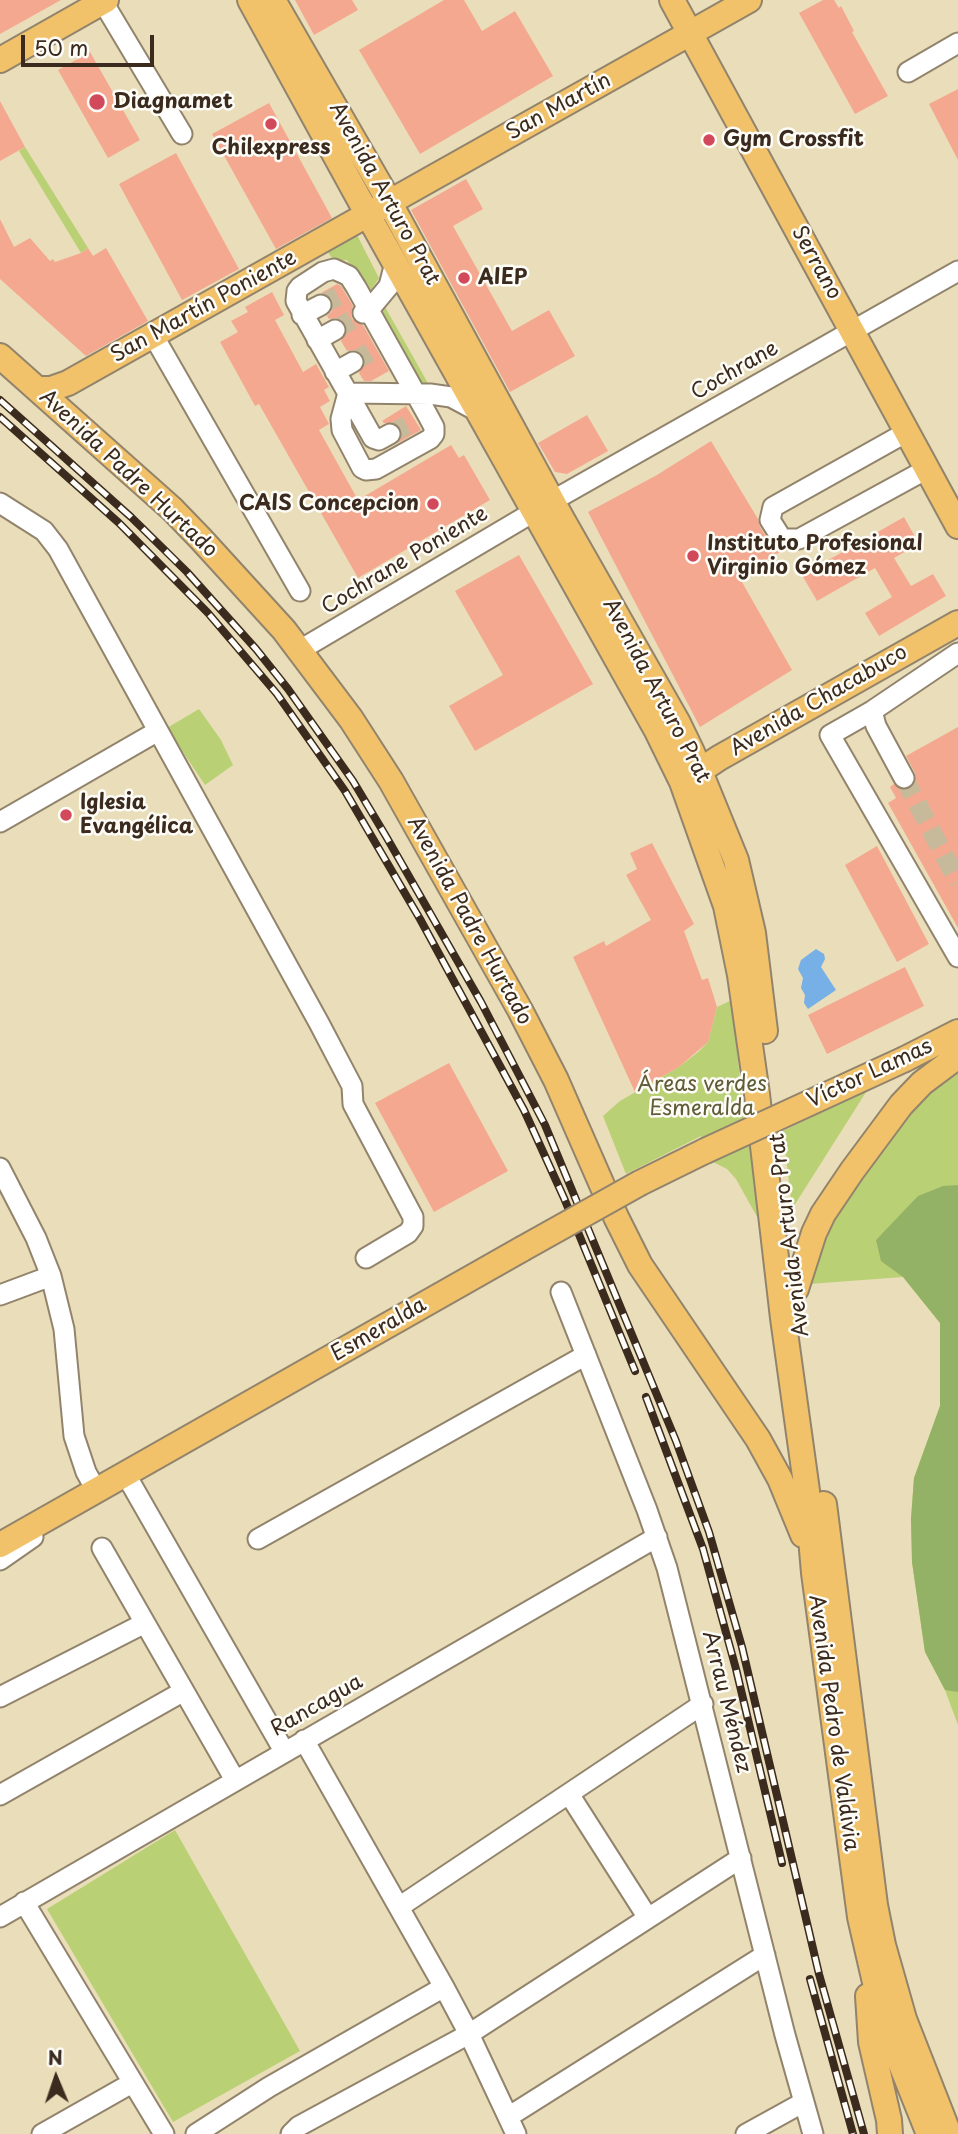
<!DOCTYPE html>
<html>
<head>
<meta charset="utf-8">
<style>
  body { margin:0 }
  #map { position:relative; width:958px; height:2134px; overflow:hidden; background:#e9deb9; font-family:"Playpen Sans",sans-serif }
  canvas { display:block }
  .north { position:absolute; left:21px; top:2043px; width:70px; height:70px; -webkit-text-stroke:5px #fdfcf7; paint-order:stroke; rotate:358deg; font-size:19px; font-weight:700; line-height:28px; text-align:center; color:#3b2a1e }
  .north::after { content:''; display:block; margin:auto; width:24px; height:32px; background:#3b2a1e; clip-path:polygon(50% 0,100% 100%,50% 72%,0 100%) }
  .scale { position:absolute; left:21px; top:35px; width:133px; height:32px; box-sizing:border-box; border:4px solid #3b2a1e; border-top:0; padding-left:9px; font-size:21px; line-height:24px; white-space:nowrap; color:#3b2a1e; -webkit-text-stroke:5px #fdfcf7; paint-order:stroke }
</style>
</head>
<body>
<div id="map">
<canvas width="958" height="2134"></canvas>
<div class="north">N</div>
<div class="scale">50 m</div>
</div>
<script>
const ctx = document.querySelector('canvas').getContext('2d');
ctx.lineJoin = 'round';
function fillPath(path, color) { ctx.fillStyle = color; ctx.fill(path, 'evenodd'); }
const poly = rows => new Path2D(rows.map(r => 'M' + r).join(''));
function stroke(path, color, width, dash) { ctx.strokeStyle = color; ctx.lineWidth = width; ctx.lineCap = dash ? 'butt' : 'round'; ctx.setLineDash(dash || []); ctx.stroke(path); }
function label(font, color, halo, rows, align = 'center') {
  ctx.font = font + ' "Playpen Sans",sans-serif'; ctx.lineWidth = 5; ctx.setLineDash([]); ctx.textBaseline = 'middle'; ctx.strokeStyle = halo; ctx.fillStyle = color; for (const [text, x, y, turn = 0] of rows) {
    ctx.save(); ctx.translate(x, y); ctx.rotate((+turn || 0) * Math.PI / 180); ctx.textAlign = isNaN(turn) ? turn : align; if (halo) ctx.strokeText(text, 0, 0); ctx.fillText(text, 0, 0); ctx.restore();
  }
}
fillPath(poly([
  [25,147,88,248,81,253,19,151],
  [357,235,379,278,369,293,347,260,334,261,327,251],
  [380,298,429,385,414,384,374,310],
  [199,709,221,740,233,765,205,785,167,728],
  [732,1000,743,1110,769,1206,776,1251,736,1179,727,1169,713,1162,701,1136,626,1174,603,1116,620,1101,679,1067,697,1053,708,1042,717,1007],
  [958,1069,958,1725,945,1690,925,1652,912,1562,911,1519,914,1478,940,1406,940,1323,903,1277,809,1284,832,1216,919,1098],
  [868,1089,792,1209,783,1131],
  [175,1830,300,2051,173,2122,47,1909]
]), '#bad075');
fillPath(poly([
  [958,1185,958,1692,945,1690,925,1652,912,1562,911,1519,914,1478,940,1406,940,1323,903,1277,881,1261,876,1240,918,1196,943,1186]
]), '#93b266');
fillPath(poly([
  [816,949,824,954,825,959,821,967,836,990,808,1009,804,1003,805,995,801,988,803,978,798,969,801,960]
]), '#76b0e7');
fillPath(poly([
  [0,0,61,0,0,34],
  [295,0,352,0,358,10,314,35],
  [444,0,464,0,482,31,515,11,553,76,420,154,359,50],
  [823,0,834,0,839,8,841,6,854,31,852,32,888,96,855,114,799,13],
  [90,52,140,140,108,158,58,70],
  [958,89,958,160,929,104],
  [0,101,25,147,0,161],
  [269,103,332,218,276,249,212,134],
  [176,153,239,269,182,300,119,184],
  [466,179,483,209,453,226,512,331,549,310,575,356,510,392,411,210],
  [0,219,14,247,30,238,50,261,53,259,55,262,81,253,88,248,93,256,106,248,148,321,86,356,0,279],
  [337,284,341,286,353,306,351,313,352,319,363,325,389,371,371,381,364,381,359,373,365,363,363,355,354,350,347,351,341,341,347,331,345,324,336,318,329,319,327,316,332,311,332,300,328,295,321,293],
  [272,292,284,315,275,320,303,372,316,364,329,387,324,390,330,401,320,407,329,424,319,430,358,500,451,445,459,458,464,455,490,500,358,578,259,404,255,406,220,342,238,332,231,321,248,312,245,307],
  [406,406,421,430,398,443,402,435,400,428,396,423,384,423,382,421],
  [587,415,608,451,567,474,555,472,538,443],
  [711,441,758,519,760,527,772,546,780,552,738,575,792,670,700,727,588,512,657,475],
  [904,517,919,544,894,558,911,586,933,574,946,596,879,636,865,613,892,597,875,568,817,601,802,575],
  [519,555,593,684,475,751,449,706,503,675,455,591],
  [958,727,958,928,888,803,896,798,890,787,894,784,904,790,915,784,915,773,906,756],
  [652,843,694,924,684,931,702,980,708,978,717,1007,708,1042,679,1067,635,1092,573,957,604,941,606,946,651,920,626,875,637,869,630,853],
  [877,846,929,944,897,962,845,865],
  [905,967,924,1006,827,1054,808,1015],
  [449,1063,508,1171,434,1212,375,1103]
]), '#f5a890');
stroke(poly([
  [321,305,350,290],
  [335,330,363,313],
  [353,362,381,346],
  [390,434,415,421],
  [904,778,958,882]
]), '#c6ba9a', 19, [19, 10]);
const minor = poly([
  [103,2,182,134],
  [908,72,958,43],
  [363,313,369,310,389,286,395,263],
  [302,315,321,305],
  [153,335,300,591],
  [317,340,335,330],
  [335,372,353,362],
  [348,393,341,419,342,430,362,468,366,470,376,469,430,439,434,434,434,427,427,414,356,287,349,276,334,269,323,272,300,287,297,291,296,301,373,438,379,440,390,434],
  [348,393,430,394,451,397,477,411],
  [907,432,773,507,770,520,782,539,799,539,927,469],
  [0,503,44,531,58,549,319,1023,352,1086,353,1104,413,1217,413,1226,408,1233,366,1258],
  [300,650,552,501,958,271],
  [958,653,872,711,830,735,958,957],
  [872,711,876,726,904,778],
  [0,822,158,731],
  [0,1168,36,1238,51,1276,64,1329,74,1436,86,1472,97,1492],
  [561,1292,647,1510,667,1568,785,2035,813,2134],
  [0,1295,51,1276],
  [126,1475,284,1751],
  [258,1539,586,1355],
  [102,1548,235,1780],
  [0,1560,33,1537],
  [0,1697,145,1623],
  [304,1740,444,1987,469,2034,516,2134],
  [569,1794,648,1918],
  [0,1795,184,1691],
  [24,1902,164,2134],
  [399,1907,703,1704],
  [0,1917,657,1537],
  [508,2117,765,1955],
  [42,2134,132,2083],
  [196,2134,269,2087,444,1987],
  [291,2134,299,2126,469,2034,741,1858],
  [746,2134,804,2102]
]);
const major = poly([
  [250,0,368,215,657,731,682,782,726,906,740,975,757,1094,783,1318,807,1491,814,1573,860,1917,880,2004,894,2047,929,2134],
  [273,0,381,187,562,519,678,723,692,752,736,860,753,933,765,1031],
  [672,0,958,526],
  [0,60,106,0],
  [0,356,172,509,201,539,284,630,351,719,391,781,520,1010,556,1080,616,1217,640,1265,758,1439,780,1479,803,1535],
  [37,389,51,389,68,383,749,0],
  [689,778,719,758,958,623],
  [905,1059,958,1032],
  [640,1183,705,1151],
  [796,1289,814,1233,823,1214,852,1171,901,1105,922,1083,958,1056],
  [824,1504,875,1905,883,1945,904,2019,949,2134],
  [0,1545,522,1249],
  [868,1996,871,2042,889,2120,890,2134]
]);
stroke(minor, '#92846c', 23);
stroke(major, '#92846c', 28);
stroke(minor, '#fff', 19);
stroke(major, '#f2c26a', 24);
const rail = poly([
  [0,400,131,517,187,572,256,649,288,689,353,781,387,838,481,1002,545,1125,676,1441,709,1532,742,1647,819,1974,864,2134],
  [0,417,119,523,208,613,277,694,345,791,420,919,524,1110,564,1198,635,1371],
  [646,1397,703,1549,736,1669,782,1863],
  [810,1979,853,2134]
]);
stroke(rail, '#3b2a1e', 8);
stroke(rail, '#fdfcf7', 5, [16]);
const majorBridge = poly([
  [705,1151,905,1059],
  [522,1249,640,1183]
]);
stroke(majorBridge, '#92846c', 28, []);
stroke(majorBridge, '#f2c26a', 24);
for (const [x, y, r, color] of [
  [97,102,9,"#d1495b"],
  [271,124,7,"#d1495b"],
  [709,140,7,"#d1495b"],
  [464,278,7,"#d1495b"],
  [433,504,7,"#d1495b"],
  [693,556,7,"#d1495b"],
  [66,815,7,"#d1495b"]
]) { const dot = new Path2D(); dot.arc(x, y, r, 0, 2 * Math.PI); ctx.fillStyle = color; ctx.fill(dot); stroke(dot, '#fdfcf7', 2.5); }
label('bold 21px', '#3b2a1e', '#fdfcf7', [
  ["Diagnamet",113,102],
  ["Gym Crossfit",723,140],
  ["Chilexpress",271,148,"center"],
  ["AIEP",478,278],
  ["CAIS Concepcion",419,504,"right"],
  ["Instituto Profesional",707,544],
  ["Virginio Gómez",707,568],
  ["Iglesia",80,803],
  ["Evangélica",80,827]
], 'left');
label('21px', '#3b2a1e', '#fdfcf7', [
  ["San Martín",559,107,-29],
  ["Avenida Arturo Prat",384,194,61],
  ["Serrano",816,263,61],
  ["San Martín Poniente",204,307,-29],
  ["Cochrane",735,371,-30],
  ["Avenida Padre Hurtado",128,474,43],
  ["Cochrane Poniente",405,561,-31],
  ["Avenida Arturo Prat",656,691,62],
  ["Avenida Chacabuco",819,701,-30],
  ["Avenida Padre Hurtado",469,921,61],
  ["Víctor Lamas",870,1074,-25],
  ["Avenida Arturo Prat",790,1235,-97],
  ["Esmeralda",379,1330,-30],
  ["Arrau Méndez",726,1702,76],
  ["Rancagua",317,1706,-30],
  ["Avenida Pedro de Valdivia",833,1723,82]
]);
label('21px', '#615c38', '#fdfcf7', [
  ["Áreas verdes",702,1085],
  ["Esmeralda",702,1109]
]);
</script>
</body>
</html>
